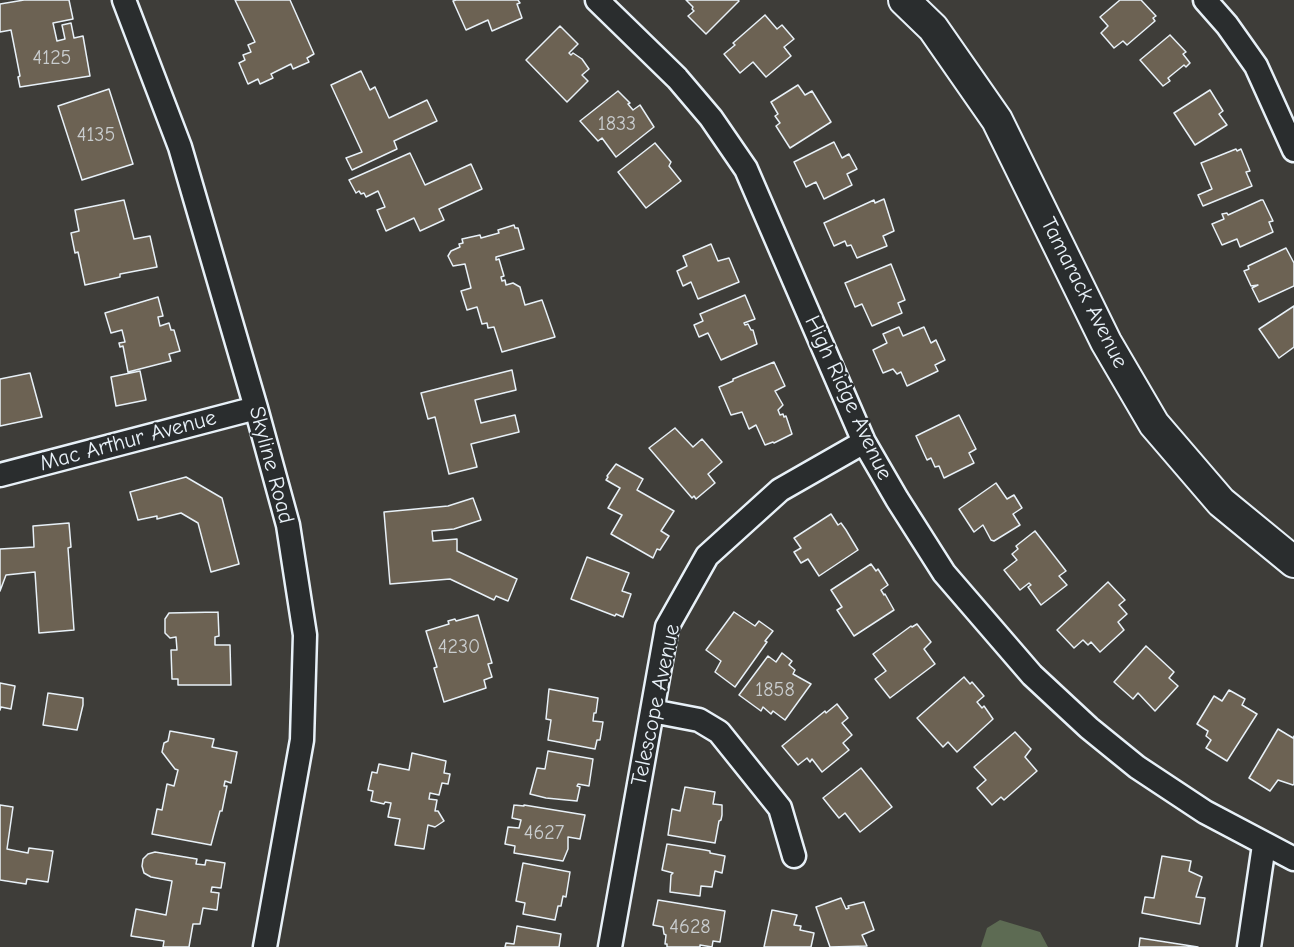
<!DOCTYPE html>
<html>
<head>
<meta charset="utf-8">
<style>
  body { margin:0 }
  canvas { display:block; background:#3e3d39 }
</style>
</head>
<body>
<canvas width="1294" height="947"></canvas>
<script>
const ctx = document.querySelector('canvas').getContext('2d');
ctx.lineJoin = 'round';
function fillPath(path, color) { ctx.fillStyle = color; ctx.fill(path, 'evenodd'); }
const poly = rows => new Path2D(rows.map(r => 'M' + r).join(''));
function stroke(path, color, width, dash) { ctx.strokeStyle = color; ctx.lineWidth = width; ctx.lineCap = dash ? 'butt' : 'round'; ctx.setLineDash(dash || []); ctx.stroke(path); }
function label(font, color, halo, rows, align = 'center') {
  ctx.font = font + ' "Comic Neue",sans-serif'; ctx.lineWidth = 4.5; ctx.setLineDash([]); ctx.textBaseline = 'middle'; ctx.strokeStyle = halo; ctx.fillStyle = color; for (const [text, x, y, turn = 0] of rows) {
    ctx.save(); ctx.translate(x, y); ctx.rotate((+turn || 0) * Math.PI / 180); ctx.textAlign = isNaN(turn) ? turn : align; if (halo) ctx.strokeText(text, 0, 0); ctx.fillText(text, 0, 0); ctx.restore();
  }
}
fillPath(poly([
  [1000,920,1040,932,1048,947,981,947,987,928]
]), '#5d6b53');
const building = poly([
  [24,0,69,0,73,19,53,23,57,41,65,39,62,25,71,23,74,38,83,36,90,76,20,87,18,77,20,76,11,30,0,32,0,4,24,0],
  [235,0,290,0,314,54,307,58,309,62,293,69,291,64,271,74,273,78,260,84,258,79,248,84,239,63,245,60,243,55,251,52,248,45,255,42,235,0],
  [456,0,518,0,520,3,517,4,522,18,492,31,488,20,466,30,453,1,456,0],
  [686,0,738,0,739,1,706,34,688,16,694,11,692,9,693,7,686,0],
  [1120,0,1141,0,1156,16,1153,18,1155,21,1127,45,1123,41,1114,48,1101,33,1108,26,1100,17,1120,0],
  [765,15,777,29,782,25,794,39,784,47,791,56,766,77,753,62,740,73,724,54,735,45,733,43,765,15],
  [560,26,578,44,569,53,571,55,573,53,582,59,589,69,582,75,588,81,567,102,526,60,560,26],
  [1170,35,1186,52,1183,54,1190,63,1186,67,1184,65,1168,78,1170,81,1163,86,1140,60,1170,35],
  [361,71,370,90,375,87,389,118,427,100,437,121,394,141,397,149,352,170,346,158,362,152,331,85,361,71],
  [798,85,805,95,812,91,831,122,790,148,776,126,780,123,775,116,778,114,771,102,798,85],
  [109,89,133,164,82,180,58,106,109,89],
  [1210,90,1223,111,1219,114,1227,125,1195,145,1174,113,1210,90],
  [618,91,630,103,628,104,633,110,640,105,654,127,616,157,602,138,598,141,580,121,618,91],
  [834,142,842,158,849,154,857,169,847,174,852,185,824,199,816,182,806,187,794,162,834,142],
  [655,143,671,162,669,166,681,181,646,208,618,172,655,143],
  [1236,149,1237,151,1241,149,1250,171,1246,172,1252,186,1203,206,1198,195,1212,189,1201,163,1236,149],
  [410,153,425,185,471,164,482,189,439,209,444,220,420,231,414,218,386,231,377,210,385,207,378,191,366,197,364,193,361,194,359,191,356,193,349,180,410,153],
  [884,199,894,231,883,236,887,246,857,258,851,245,847,246,845,241,834,246,824,223,874,200,875,203,884,199],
  [124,200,134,239,150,236,157,267,120,274,120,277,85,285,78,252,75,253,71,233,79,231,75,210,124,200],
  [1261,200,1263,200,1273,221,1269,222,1273,232,1240,247,1237,239,1222,245,1212,224,1224,219,1222,214,1227,213,1228,215,1261,200],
  [514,225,515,228,518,228,524,249,496,257,496,260,499,259,504,276,501,277,502,281,505,280,506,285,513,283,520,287,525,305,542,300,555,337,502,352,494,327,488,328,487,323,482,324,477,307,467,310,461,291,471,288,465,264,453,266,448,256,451,251,460,247,459,244,463,243,462,239,480,235,481,238,499,233,498,230,514,225],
  [711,244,718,261,729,258,739,282,698,299,691,282,683,286,677,271,687,266,683,256,711,244],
  [1286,248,1294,263,1294,286,1259,302,1252,288,1258,285,1251,286,1244,271,1249,269,1248,266,1286,248],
  [891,264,905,300,898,303,902,313,872,326,862,304,855,307,845,283,891,264],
  [745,295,755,319,744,323,745,325,748,324,751,330,753,330,757,344,721,360,708,333,699,337,694,325,703,321,700,314,745,295],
  [158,297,163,316,158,317,160,326,169,323,171,330,174,330,180,351,169,354,171,361,128,372,123,346,120,347,119,343,125,342,122,330,111,333,105,313,158,297],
  [1294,306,1294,347,1279,358,1259,329,1294,306],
  [899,327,903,336,924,327,931,343,936,340,945,360,935,365,938,371,907,386,901,372,897,374,893,369,883,373,873,350,887,343,883,334,899,327],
  [774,362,785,386,775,391,783,405,778,410,780,415,783,414,784,417,786,416,792,434,774,443,773,442,765,445,756,425,749,429,742,412,731,415,719,387,733,381,733,379,774,362],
  [512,370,516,390,475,400,481,423,515,415,519,432,471,444,477,467,449,474,435,417,428,419,421,393,512,370],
  [140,371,146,400,116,406,111,377,140,371],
  [30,373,42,417,0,426,0,379,30,373],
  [959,415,976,449,969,453,974,463,944,478,939,466,935,467,931,458,927,460,916,436,959,415],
  [675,428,693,447,702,439,722,462,708,474,715,483,696,499,694,496,692,498,649,448,675,428],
  [616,464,643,479,637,490,674,511,661,531,669,536,660,550,657,549,653,558,611,534,622,515,608,508,620,488,606,480,608,477,607,476,616,464],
  [186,477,222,498,239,564,211,572,198,523,181,513,157,519,157,516,138,520,130,492,186,477],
  [996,483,1007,499,1014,495,1022,508,1013,514,1020,525,994,541,991,540,983,525,974,532,959,509,996,483],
  [473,498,481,520,454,529,432,531,433,541,457,539,457,551,517,579,508,601,496,596,494,600,450,579,390,584,384,512,448,506,473,498],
  [831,514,838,525,841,523,846,530,858,550,819,576,808,559,801,563,794,552,801,548,794,538,831,514],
  [69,523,71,547,68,548,74,630,39,633,35,572,6,575,0,591,0,549,34,547,33,526,69,523],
  [1035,531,1066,571,1059,576,1067,585,1041,605,1028,587,1031,585,1029,583,1020,590,1004,570,1017,560,1012,554,1018,549,1016,546,1035,531],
  [587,557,629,573,622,591,631,594,623,617,616,614,615,616,571,599,587,557],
  [871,564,876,571,878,569,888,585,881,590,884,595,885,594,894,610,854,636,837,610,842,607,831,590,871,564],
  [1108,582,1125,600,1119,605,1127,614,1118,622,1124,630,1100,652,1091,642,1088,645,1083,640,1074,648,1057,630,1108,582],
  [218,612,219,636,215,637,215,645,230,645,231,685,178,685,178,679,172,679,171,650,177,650,176,637,170,638,165,633,165,619,169,613,218,612],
  [734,612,755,626,759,621,773,631,765,641,767,642,735,687,715,672,721,661,706,650,734,612],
  [478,615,492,663,488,664,492,677,484,680,486,688,444,702,434,668,437,667,426,631,449,624,448,621,455,619,456,621,478,615],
  [917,624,931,642,924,649,935,664,890,698,875,679,886,671,873,654,911,626,912,627,917,624],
  [1146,646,1174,672,1169,678,1178,686,1155,711,1138,693,1133,699,1114,682,1146,646],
  [782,653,792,661,789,665,795,670,793,674,811,684,785,720,773,711,771,714,763,707,761,711,739,695,768,656,776,662,782,653],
  [964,677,970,684,972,682,984,696,977,702,982,708,984,706,993,719,957,752,948,742,943,747,917,718,964,677],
  [0,683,15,686,11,709,1,707,0,710,0,683],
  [549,689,598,698,596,713,594,713,593,721,603,722,600,740,597,740,595,749,548,740,551,720,546,719,549,689],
  [1229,690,1245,699,1242,705,1257,714,1227,761,1206,748,1211,740,1206,736,1208,731,1197,724,1214,696,1222,701,1229,690],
  [48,693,83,698,83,705,77,730,43,725,48,693],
  [837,704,848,718,842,723,852,735,843,743,849,750,822,772,812,759,810,762,807,758,798,765,782,746,825,711,826,713,837,704],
  [1278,729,1293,738,1294,736,1294,784,1293,785,1278,780,1270,791,1249,778,1278,729],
  [170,731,214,739,212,747,237,752,231,783,225,781,224,786,227,786,222,811,220,811,211,845,152,834,157,809,162,810,167,784,174,786,178,770,175,769,162,752,164,743,168,741,170,731],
  [1015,732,1031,749,1025,757,1037,771,1004,800,1001,797,992,805,977,788,986,780,974,767,1015,732],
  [548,751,593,759,589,786,578,784,577,786,580,787,577,801,546,798,530,794,537,768,545,769,548,751],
  [412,753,446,761,444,773,450,774,448,784,442,783,439,795,430,793,429,799,437,800,435,811,438,811,444,821,435,827,428,825,424,849,395,845,400,819,388,817,391,803,385,802,384,804,371,801,373,791,368,790,372,772,377,773,379,764,409,770,412,753],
  [861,768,892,807,860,832,845,813,839,818,823,798,861,768],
  [685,787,715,792,713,804,722,805,722,815,721,820,719,821,715,843,668,835,672,809,680,811,685,787],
  [0,805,13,807,7,849,28,853,29,848,53,851,48,882,27,879,26,884,0,880,0,805],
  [514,805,524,806,524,805,585,815,580,839,568,837,568,849,563,861,514,853,515,846,505,844,508,827,519,828,521,820,512,818,514,805],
  [667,844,705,850,710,851,710,853,725,856,722,873,715,871,712,887,701,886,700,896,670,892,671,875,673,873,662,870,667,844],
  [155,852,197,859,196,864,205,865,206,860,225,863,221,888,212,887,211,892,219,893,217,910,203,908,200,924,193,924,189,947,163,947,164,941,131,936,136,909,166,915,172,881,151,877,144,873,142,866,143,859,148,854,155,852],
  [1162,856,1191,861,1189,871,1202,877,1196,897,1205,898,1200,924,1142,913,1145,897,1154,898,1162,856],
  [523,863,570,872,566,897,563,896,561,906,558,906,555,920,523,914,525,903,516,901,523,863],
  [841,898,846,909,849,908,848,906,864,902,874,930,862,935,867,946,830,947,816,907,841,898],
  [658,900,725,911,720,942,713,941,712,947,700,945,700,947,667,947,667,944,665,944,666,935,664,934,663,927,653,925,658,900],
  [772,910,797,915,794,925,801,926,800,930,814,933,811,947,764,947,772,910],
  [517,926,561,934,559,947,505,947,506,943,514,944,517,926],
  [1140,938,1198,947,1139,947,1140,938]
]);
fillPath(building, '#6c6253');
stroke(building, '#e8f1f8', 1.5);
const minor = poly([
  [124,0,180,147,256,408,288,525,305,635,302,740,265,947],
  [597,0,677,78,711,118,746,169,864,442,897,499,944,573,1032,675,1089,728,1137,767,1205,812,1294,859],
  [1205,0,1227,25,1256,66,1294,150],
  [0,475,256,408],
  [652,711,699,720,719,732,780,808,794,856],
  [610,947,667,627,707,556,780,490,864,442],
  [1249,947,1264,845]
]);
const major = poly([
  [904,0,933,28,997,120,1106,342,1154,424,1221,502,1294,562]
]);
stroke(minor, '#e8f1f8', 27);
stroke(major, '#e8f1f8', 34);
stroke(minor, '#2a2d2e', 22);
stroke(major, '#2a2d2e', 30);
label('20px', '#c9cdcf', null, [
  ["4125",52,58],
  ["1833",617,124],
  ["4135",96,135],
  ["4230",459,647],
  ["1858",775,690],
  ["4627",544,833],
  ["4628",690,927]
]);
label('22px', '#e8f1f8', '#2a2d2e', [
  ["Tamarack Avenue",1084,293,63],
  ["High Ridge Avenue",848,398,65],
  ["Mac Arthur Avenue",128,441,-15],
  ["Skyline Road",271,465,75],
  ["Telescope Avenue",656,705,-78]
]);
</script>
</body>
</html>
